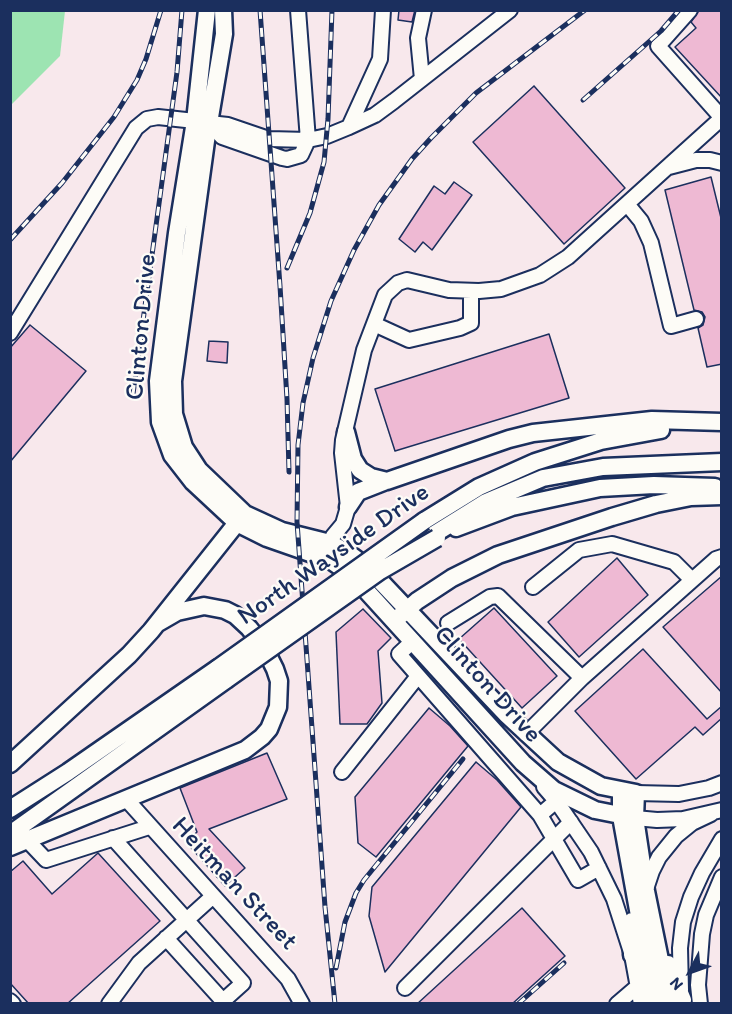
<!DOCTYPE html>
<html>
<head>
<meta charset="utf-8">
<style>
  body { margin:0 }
  #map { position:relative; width:732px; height:1014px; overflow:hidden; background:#f8e8ec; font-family:Itim,sans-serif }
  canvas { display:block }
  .frame { position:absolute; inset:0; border:12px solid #1b2f5e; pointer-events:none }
  .north { position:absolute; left:660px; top:942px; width:60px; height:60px; -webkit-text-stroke:4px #fdfcf7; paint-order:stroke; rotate:229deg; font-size:16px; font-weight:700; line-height:24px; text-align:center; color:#1b2f5e }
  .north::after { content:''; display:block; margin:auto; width:21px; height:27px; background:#1b2f5e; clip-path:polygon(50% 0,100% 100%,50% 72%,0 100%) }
</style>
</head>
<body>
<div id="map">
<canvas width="732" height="1014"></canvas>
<div class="frame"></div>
<div class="north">N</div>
</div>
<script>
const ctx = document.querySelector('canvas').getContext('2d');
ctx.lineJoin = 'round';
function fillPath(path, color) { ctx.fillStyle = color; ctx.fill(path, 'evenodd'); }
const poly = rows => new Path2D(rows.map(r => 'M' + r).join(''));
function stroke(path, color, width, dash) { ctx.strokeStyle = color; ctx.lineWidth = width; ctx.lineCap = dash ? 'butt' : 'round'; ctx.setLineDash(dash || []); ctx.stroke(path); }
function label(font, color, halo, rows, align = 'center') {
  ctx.font = font + ' Itim,sans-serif'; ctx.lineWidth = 4.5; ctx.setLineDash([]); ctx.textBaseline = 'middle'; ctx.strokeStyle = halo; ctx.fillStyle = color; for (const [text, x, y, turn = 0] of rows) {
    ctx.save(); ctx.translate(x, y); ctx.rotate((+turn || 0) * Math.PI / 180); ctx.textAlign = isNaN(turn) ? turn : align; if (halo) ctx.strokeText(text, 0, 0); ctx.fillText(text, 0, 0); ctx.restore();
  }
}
fillPath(poly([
  [11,10,65,11,60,56,11,105]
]), '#9de4b2');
const building = poly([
  [399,10,415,10,412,22,398,20,399,10],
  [699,10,722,10,722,98,675,47,696,28,691,22,699,10],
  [534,86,625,188,564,244,473,142,534,86],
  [711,177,722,222,722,364,707,367,698,328,703,325,705,317,702,312,694,310,665,190,711,177],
  [454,182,472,195,432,250,423,242,415,252,399,239,434,186,445,194,454,182],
  [30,325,86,371,10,462,10,348,30,325],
  [549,334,569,398,395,451,375,389,549,334],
  [209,341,228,342,227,363,207,361,209,341],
  [617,558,648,595,579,657,548,622,617,558],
  [722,576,722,693,663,627,722,576],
  [494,608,557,676,522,708,459,639,494,608],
  [363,609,391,638,378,651,382,703,367,724,340,724,336,632,363,609],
  [643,649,707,719,722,706,722,718,703,735,695,727,636,779,575,711,643,649],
  [429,708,450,726,468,746,376,857,358,843,355,797,429,708],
  [267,753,287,799,209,829,245,868,225,886,186,842,197,832,180,788,267,753],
  [476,762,497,780,521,807,385,972,369,916,372,887,476,762],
  [98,853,160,921,67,1004,29,1004,10,983,10,872,23,861,52,894,98,853],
  [522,908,565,956,512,1004,417,1004,522,908]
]);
fillPath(building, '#eeb9d3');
stroke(building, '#1b2f5e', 1.5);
const minor = poly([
  [422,79,418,38,424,10],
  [209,123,228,125,269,139,308,140,327,136,349,127,380,59,383,10],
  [209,123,222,137,282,158,287,159,301,155,308,140,298,10],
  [349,127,375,115,394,101,510,10],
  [669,167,696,160,710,160,722,163],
  [627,204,641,221,651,243,671,326,696,319],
  [374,324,409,340,460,328,471,323,471,291],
  [10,333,136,128,147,119,158,117,195,121],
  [330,552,330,543,333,536,343,524,348,507,342,453,343,440,364,350,385,295,398,283,407,280,449,290,479,291,501,289,540,275,568,257,714,125,722,118,658,46,690,10],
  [533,587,579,550,612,544,674,562,692,580],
  [448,623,490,597,498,596,582,678],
  [413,641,399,654,540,815],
  [526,734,582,678,716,559,722,557],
  [342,772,418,676],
  [544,787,557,802,591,852,614,899,632,955,641,1004],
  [636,793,679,794,709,788,722,783],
  [562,796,540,815,578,880,599,868],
  [127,800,288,979,302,1004],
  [635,818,657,820,683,819,722,810],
  [113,838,243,983,223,1001,166,938],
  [27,840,46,860,149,827],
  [646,889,652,871,659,857,676,836,692,823,711,814],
  [405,988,571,822],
  [681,990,680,948,683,922,691,897,702,873,722,839],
  [10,1001,13,1004],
  [109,1004,139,963,212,897],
  [617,1004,638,986],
  [700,1004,698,985,702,934,706,915,722,877]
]);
const major = poly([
  [207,10,195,121,177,233,158,381,160,422,172,455,193,482,237,523,267,538,330,560,353,576,523,763,554,790,595,810,635,818],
  [223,10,224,34,206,141,173,381,174,414,184,447,199,470,245,514,282,531,330,543,348,553,368,568,506,714,558,762,601,786,636,793,635,818,646,891,669,1004],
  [346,432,353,459,360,470,371,477,387,481,509,439,533,433,652,420,722,422],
  [348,507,358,492,386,481],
  [424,521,479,487,535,462,601,441,661,430],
  [456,528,512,507,600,488,654,485,715,487],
  [420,543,486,502,543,478,603,467,722,462],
  [400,616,417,601,452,578,498,555,612,517,656,504,691,497,722,496],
  [10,764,129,655,151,631,244,514],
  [621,791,621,816,655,1004],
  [10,809,68,772,218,668],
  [10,834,226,680],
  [10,847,245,750,262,737,269,729,278,707,279,681,275,669,264,647,249,628,235,615,225,610,204,606,177,612,158,623],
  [632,955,632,921],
  [668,964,683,1000]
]);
stroke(minor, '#1b2f5e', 18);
stroke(major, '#1b2f5e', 21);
stroke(minor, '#fdfcf7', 14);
stroke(major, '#fdfcf7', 16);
const rail = poly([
  [260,10,280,286,287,399,289,472],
  [583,100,661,31,679,10],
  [10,240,62,183,114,117,137,80,146,59,161,10],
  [287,268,310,213,324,162,328,119,332,10],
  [133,394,177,72,182,10],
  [336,968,345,922,356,893,364,880,463,759],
  [335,1004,325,907,297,522,298,445,303,403,313,358,331,301,354,250,379,205,412,159,431,138,476,93,585,10],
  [518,1004,564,963]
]);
stroke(rail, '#1b2f5e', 5);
stroke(rail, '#fdfcf7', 3, [9]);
const majorBridge = poly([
  [218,668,424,521],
  [226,680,380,571,437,538]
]);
stroke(majorBridge, '#1b2f5e', 21, []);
stroke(majorBridge, '#fdfcf7', 16);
label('26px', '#1b2f5e', '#fdfcf7', [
  ["Clinton Drive",142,327,-85],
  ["North Wayside Drive",334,555,-35],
  ["Clinton Drive",487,685,48],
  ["Heitman Street",234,884,47]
]);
</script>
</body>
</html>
